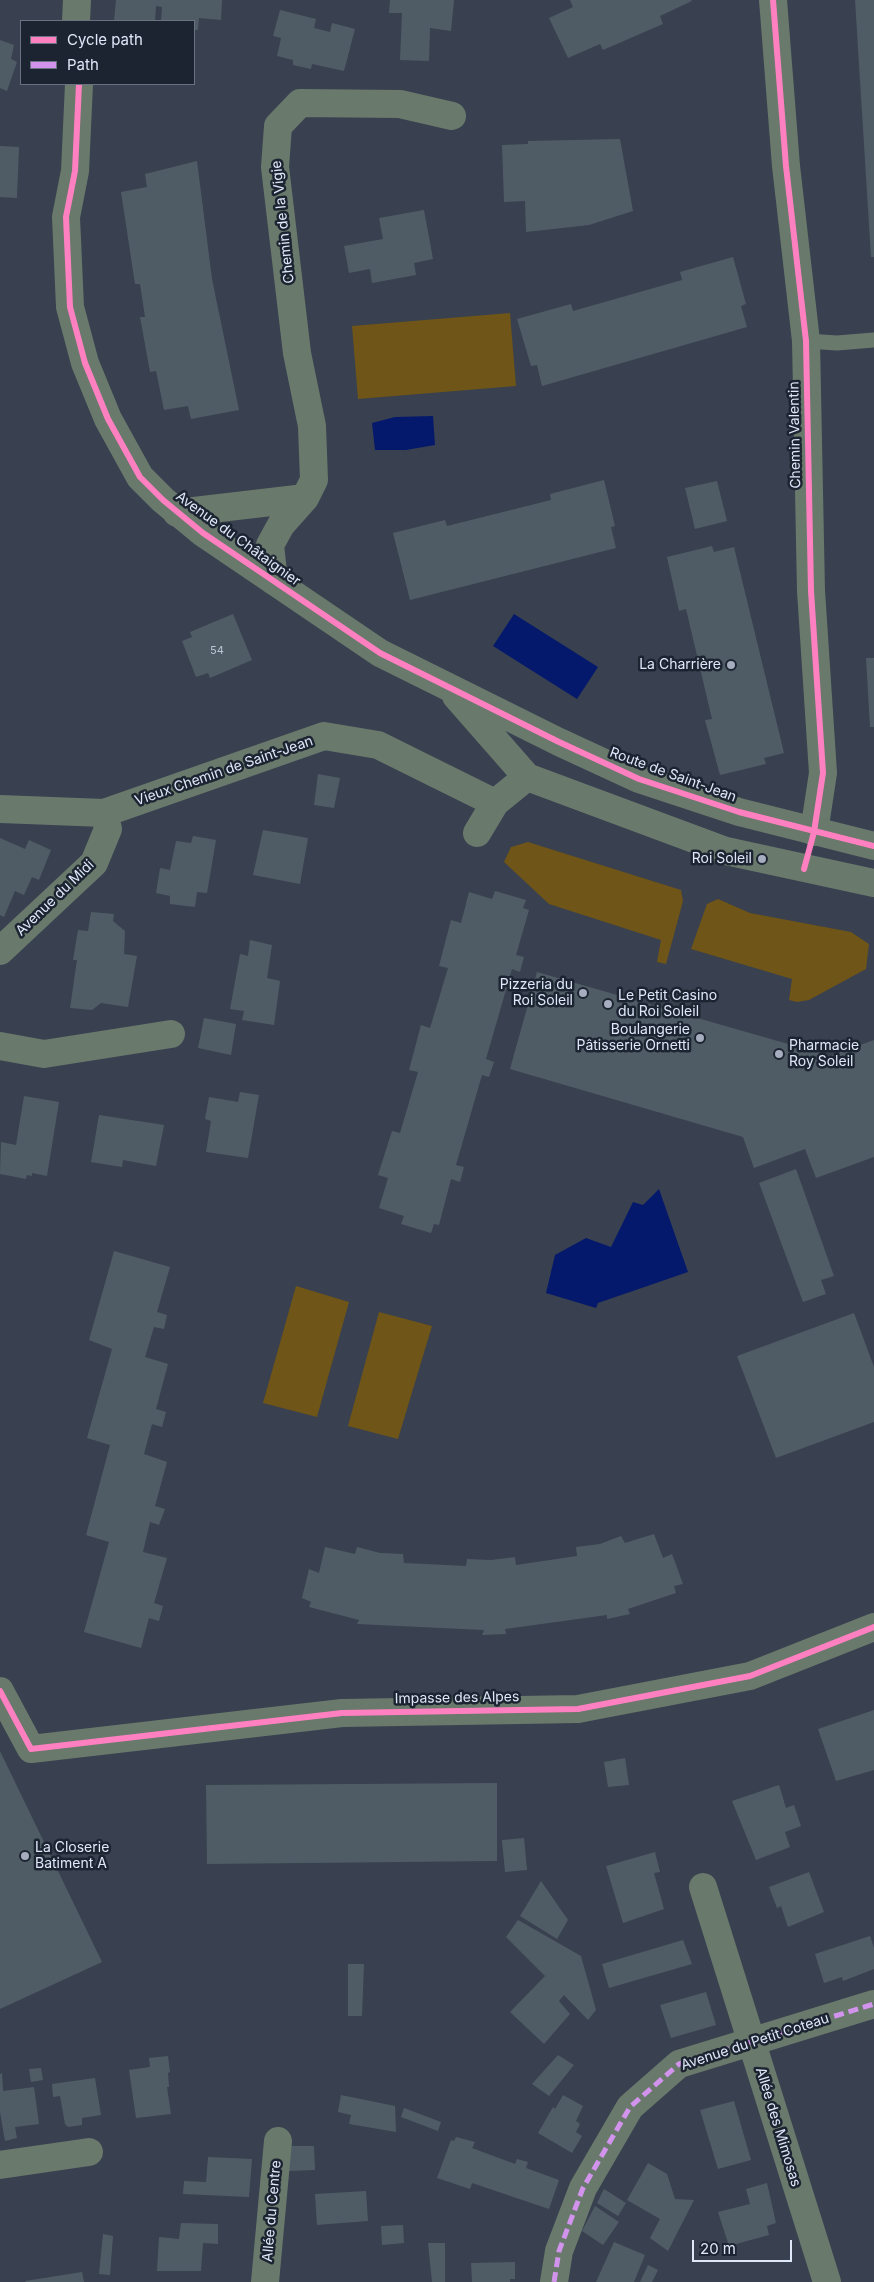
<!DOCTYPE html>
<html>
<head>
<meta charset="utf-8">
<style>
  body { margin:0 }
  #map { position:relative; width:874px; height:2282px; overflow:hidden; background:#39404f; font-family:Inter,sans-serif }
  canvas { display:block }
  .legend { position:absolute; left:20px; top:20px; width:175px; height:65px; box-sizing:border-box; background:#1d2431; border:1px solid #6b7281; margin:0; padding:6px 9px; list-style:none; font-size:15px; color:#dfe8fa }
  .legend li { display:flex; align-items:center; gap:10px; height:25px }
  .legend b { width:25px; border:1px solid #6b7281 }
  .scale { position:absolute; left:692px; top:2240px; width:100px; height:22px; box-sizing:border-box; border:2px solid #dfe8fa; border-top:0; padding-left:6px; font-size:15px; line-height:18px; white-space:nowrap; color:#dfe8fa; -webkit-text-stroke:4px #1d2431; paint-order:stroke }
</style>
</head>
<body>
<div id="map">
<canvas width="874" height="2282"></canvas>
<ul class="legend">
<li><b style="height:6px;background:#ff80c0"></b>Cycle path</li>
<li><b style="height:6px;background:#d193ec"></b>Path</li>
</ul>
<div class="scale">20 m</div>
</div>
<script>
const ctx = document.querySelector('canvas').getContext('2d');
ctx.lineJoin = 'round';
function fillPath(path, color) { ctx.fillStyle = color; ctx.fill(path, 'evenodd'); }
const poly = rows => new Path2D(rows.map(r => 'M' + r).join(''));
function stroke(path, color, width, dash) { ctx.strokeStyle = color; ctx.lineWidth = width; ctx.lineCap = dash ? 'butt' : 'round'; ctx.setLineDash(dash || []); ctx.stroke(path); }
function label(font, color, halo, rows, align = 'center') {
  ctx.font = font + ' Inter,sans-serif'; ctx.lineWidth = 5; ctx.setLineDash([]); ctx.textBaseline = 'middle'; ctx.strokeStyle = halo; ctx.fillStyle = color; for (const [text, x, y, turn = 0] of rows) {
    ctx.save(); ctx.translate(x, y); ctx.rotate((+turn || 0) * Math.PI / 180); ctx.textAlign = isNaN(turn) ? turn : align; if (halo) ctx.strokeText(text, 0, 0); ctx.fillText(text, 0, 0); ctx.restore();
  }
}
fillPath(poly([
  [510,313,516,386,358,399,352,326],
  [528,842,681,890,683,901,666,964,657,962,661,940,549,904,504,862,511,847],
  [718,899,750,913,851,932,869,944,866,969,809,1000,797,1002,789,1000,792,979,691,949,707,904],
  [296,1286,349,1302,317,1417,263,1403],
  [379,1312,432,1326,398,1439,348,1426]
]), '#6f5517');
fillPath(poly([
  [433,416,435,445,406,450,375,450,372,423,395,417],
  [514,614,598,667,577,699,493,646],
  [659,1189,688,1272,598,1303,596,1308,546,1293,555,1255,586,1238,611,1247,633,1202,643,1205]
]), '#05196c');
fillPath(poly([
  [116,0,222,0,221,20,199,18,198,30,194,30,194,21,161,21,162,7,156,6,155,21,114,21],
  [390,0,454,0,451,31,430,28,429,61,400,60,402,13,389,13],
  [570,0,691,0,692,1,660,16,663,24,603,50,600,44,568,58,549,18,573,7],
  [855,0,874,0,874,257,871,257],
  [280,10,316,19,314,28,330,32,332,23,355,29,344,71,312,64,311,69,293,65,293,60,277,56,281,38,273,36],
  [0,40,14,45,11,59,17,62,7,91,0,88],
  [620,139,633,211,589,225,526,232,525,201,504,202,502,145,528,144,528,141],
  [0,146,19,147,17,198,0,197],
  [197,161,212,279,239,410,191,419,188,406,164,410,156,371,150,372,140,317,145,317,140,284,135,284,121,192,147,187,145,174],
  [424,210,433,259,414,263,416,275,372,283,370,269,349,273,344,246,383,239,379,218],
  [733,257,746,304,741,306,747,327,542,386,537,365,531,366,517,319,571,304,573,311,682,280,680,272],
  [604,480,615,526,611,527,616,548,410,600,393,533,445,520,447,526,551,500,550,494],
  [717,481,727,521,695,529,685,488],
  [712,546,714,552,734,547,784,753,764,758,766,764,720,775,705,720,712,719,686,609,679,611,667,557],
  [233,614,252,660,210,678,208,673,196,677,182,641,192,637,190,632],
  [866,658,874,658,874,727,870,727],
  [318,774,340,778,334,808,314,805],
  [263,830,308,838,300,884,253,875],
  [193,836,216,840,207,893,197,892,195,907,170,904,170,896,156,893,160,868,170,870,176,841,191,843],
  [0,838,25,849,29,840,51,850,39,880,32,877,24,895,15,891,4,917,0,915],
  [495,891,526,900,523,908,529,910,516,955,524,957,520,972,512,969,486,1059,494,1062,489,1077,482,1075,456,1165,464,1167,460,1182,451,1179,439,1225,434,1224,431,1233,401,1224,404,1216,379,1208,388,1178,378,1175,392,1131,400,1133,418,1072,409,1070,421,1025,430,1028,448,968,439,966,451,920,461,923,469,892,492,899],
  [91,912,114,914,113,921,125,931,124,954,137,956,128,1007,101,1003,92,1010,70,1008,77,960,73,960,78,930,88,931],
  [250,940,272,945,267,978,280,981,274,1025,242,1020,244,1011,230,1009,240,954,248,956],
  [537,972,830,1056,874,1040,874,1157,816,1178,805,1149,754,1168,743,1137,510,1069],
  [204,1018,236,1024,231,1055,198,1048],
  [240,1092,259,1095,248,1158,206,1152,211,1121,205,1119,209,1097,238,1102],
  [24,1096,59,1102,47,1176,32,1173,32,1176,27,1175,26,1179,0,1174,1,1142,16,1145],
  [99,1115,164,1125,156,1166,123,1160,122,1167,91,1162],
  [796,1169,834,1276,821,1280,826,1294,803,1302,759,1183],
  [114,1251,170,1267,157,1312,167,1315,164,1329,154,1327,145,1357,168,1364,156,1409,166,1412,162,1427,152,1424,144,1454,167,1462,155,1506,165,1509,159,1525,150,1522,143,1552,167,1558,154,1603,163,1606,159,1621,149,1618,141,1648,84,1632,109,1542,86,1535,110,1445,87,1438,112,1349,89,1340],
  [854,1313,874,1367,874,1422,776,1458,737,1356],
  [654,1534,663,1558,672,1554,683,1584,674,1586,676,1593,628,1609,630,1614,607,1619,607,1615,505,1629,506,1634,482,1635,484,1630,357,1624,359,1620,309,1607,311,1602,302,1598,309,1569,319,1573,325,1547,355,1554,357,1547,380,1553,403,1554,404,1563,466,1566,467,1559,491,1560,515,1557,516,1565,577,1556,576,1547,600,1544,621,1536,625,1543],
  [874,1710,874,1770,836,1781,818,1729],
  [0,1751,102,1962,0,2009],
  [625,1758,629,1785,608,1787,604,1762],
  [497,1783,497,1861,207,1864,206,1785],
  [779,1785,786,1808,794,1805,801,1826,785,1832,790,1847,756,1860,732,1801],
  [524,1838,527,1870,505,1872,502,1840],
  [655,1852,660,1872,654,1873,664,1909,623,1923,606,1866],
  [809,1872,824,1912,788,1927,781,1906,777,1908,769,1887],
  [541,1881,568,1920,557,1939,520,1916],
  [518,1920,581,1956,596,2010,588,2020,564,1995,559,2001,570,2014,544,2044,510,2012,545,1976,506,1937],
  [870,1936,874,1948,874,1969,843,1981,842,1977,824,1983,815,1954],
  [683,1940,692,1964,609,1988,602,1964],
  [348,1964,364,1964,362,2016,348,2016],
  [706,1992,716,2025,671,2038,660,2005],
  [558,2055,574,2065,549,2096,532,2084],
  [168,2056,170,2072,168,2073,169,2087,167,2087,171,2114,136,2118,129,2070,150,2067,149,2058],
  [41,2068,43,2080,31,2082,29,2069],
  [2,2073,3,2091,34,2087,39,2124,15,2127,17,2138,5,2141,0,2112,0,2074],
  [95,2078,101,2115,82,2118,82,2125,68,2127,65,2124,60,2096,53,2097,52,2084],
  [341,2095,395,2106,396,2132,349,2124,351,2115,338,2112],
  [563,2095,583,2106,576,2121,580,2124,576,2132,582,2136,572,2153,538,2133,553,2107,555,2109],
  [734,2101,751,2160,718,2169,700,2110],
  [404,2108,441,2122,438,2131,401,2117],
  [456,2137,475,2142,472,2148,515,2164,517,2159,528,2162,526,2168,559,2180,549,2209,472,2183,470,2189,437,2178,451,2140,454,2141],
  [288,2146,314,2146,315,2170,288,2171],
  [208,2157,252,2159,249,2197,183,2194,184,2181,206,2182],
  [648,2163,667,2174,675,2199,694,2200,668,2251,650,2238,660,2219,627,2200],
  [767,2183,776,2223,767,2226,769,2235,729,2246,718,2212,750,2204,746,2189],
  [604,2189,626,2203,618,2216,597,2203],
  [366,2191,368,2221,317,2225,315,2194],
  [595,2206,619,2222,603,2245,582,2231],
  [181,2223,218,2224,218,2244,203,2243,201,2271,157,2271,159,2237,179,2239],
  [403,2225,404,2243,382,2245,381,2226],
  [103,2234,113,2236,110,2275,99,2274],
  [614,2242,645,2255,634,2282,596,2282],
  [428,2243,445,2243,445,2282,432,2282],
  [515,2262,515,2279,510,2279,510,2282,472,2282,471,2263],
  [648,2265,658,2270,652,2282,640,2282],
  [82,2272,84,2282,26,2282,25,2281]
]), '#4f5c66');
stroke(poly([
  [806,341,837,343,874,340]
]), '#69796c', 15);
stroke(poly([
  [773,0,786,166,806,341,811,591,823,773,814,832],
  [177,513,305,498],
  [274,581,270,545,281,525,305,498,314,480,312,426,297,353,275,167,278,126,300,103,400,104,452,116],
  [0,809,104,813,324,736,378,745,495,803],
  [477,833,495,803,527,777],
  [0,951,94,863,108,829,104,813],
  [0,1046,44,1054,171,1034],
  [0,1691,31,1749,342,1713,578,1709,750,1676,874,1627],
  [703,1887,827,2282],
  [0,2165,89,2152],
  [265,2282,278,2141],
  [554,2282,559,2251,583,2188,630,2107,679,2064,874,2004]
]), '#69796c', 28);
stroke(poly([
  [76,21,77,0],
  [79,84,75,171,66,217,70,307,85,363,108,419,140,477,163,500,203,533,380,653,559,742,639,779,739,812,874,846],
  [456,696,527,777,726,851,874,883]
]), '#69796c', 28);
stroke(poly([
  [554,2282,559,2251,583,2188,630,2107,679,2064,874,2004]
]), '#d193ec', 5, [10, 5]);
stroke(poly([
  [773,0,786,166,806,341,811,591,823,773,814,832,804,869],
  [79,84,75,171,66,217,70,307,85,363,108,419,140,477,163,500,203,533,380,653,559,742,639,779,739,812,874,846],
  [0,1691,31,1749,342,1713,578,1709,750,1676,874,1627]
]), '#ff80c0', 6);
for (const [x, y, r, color] of [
  [731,665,5,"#a5adbe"],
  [762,859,5,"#a5adbe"],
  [583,993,5,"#a5adbe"],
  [608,1004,5,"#a5adbe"],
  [700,1038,5,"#a5adbe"],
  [779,1054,5,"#a5adbe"],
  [25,1856,5,"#a5adbe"]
]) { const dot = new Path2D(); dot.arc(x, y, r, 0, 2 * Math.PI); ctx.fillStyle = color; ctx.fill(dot); stroke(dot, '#1d2431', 2); }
label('11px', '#bbc5d5', null, [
  ["54",217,651]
]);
label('14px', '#dfe8fa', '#1d2431', [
  ["Chemin de la Vigie",283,222,-96],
  ["Chemin Valentin",795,435,-91],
  ["Avenue du Châtaignier",238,539,36],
  ["Vieux Chemin de Saint-Jean",224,771,-19],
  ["Route de Saint-Jean",673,775,20],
  ["Avenue du Midi",55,898,-44],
  ["Impasse des Alpes",457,1698,-1],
  ["Avenue du Petit Coteau",755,2042,-18],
  ["Allée des Mimosas",778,2127,73],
  ["Allée du Centre",272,2211,-85]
]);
label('14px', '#dfe8fa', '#1d2431', [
  ["La Charrière",721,665],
  ["Roi Soleil",752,859],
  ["Pizzeria du",573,985],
  ["Roi Soleil",573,1001],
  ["Le Petit Casino",618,996,"left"],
  ["du Roi Soleil",618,1012,"left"],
  ["Boulangerie",690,1030],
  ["Pâtisserie Ornetti",690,1046],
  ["Pharmacie",789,1046,"left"],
  ["Roy Soleil",789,1062,"left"],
  ["La Closerie",35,1848,"left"],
  ["Batiment A",35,1864,"left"]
], 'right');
</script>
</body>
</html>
